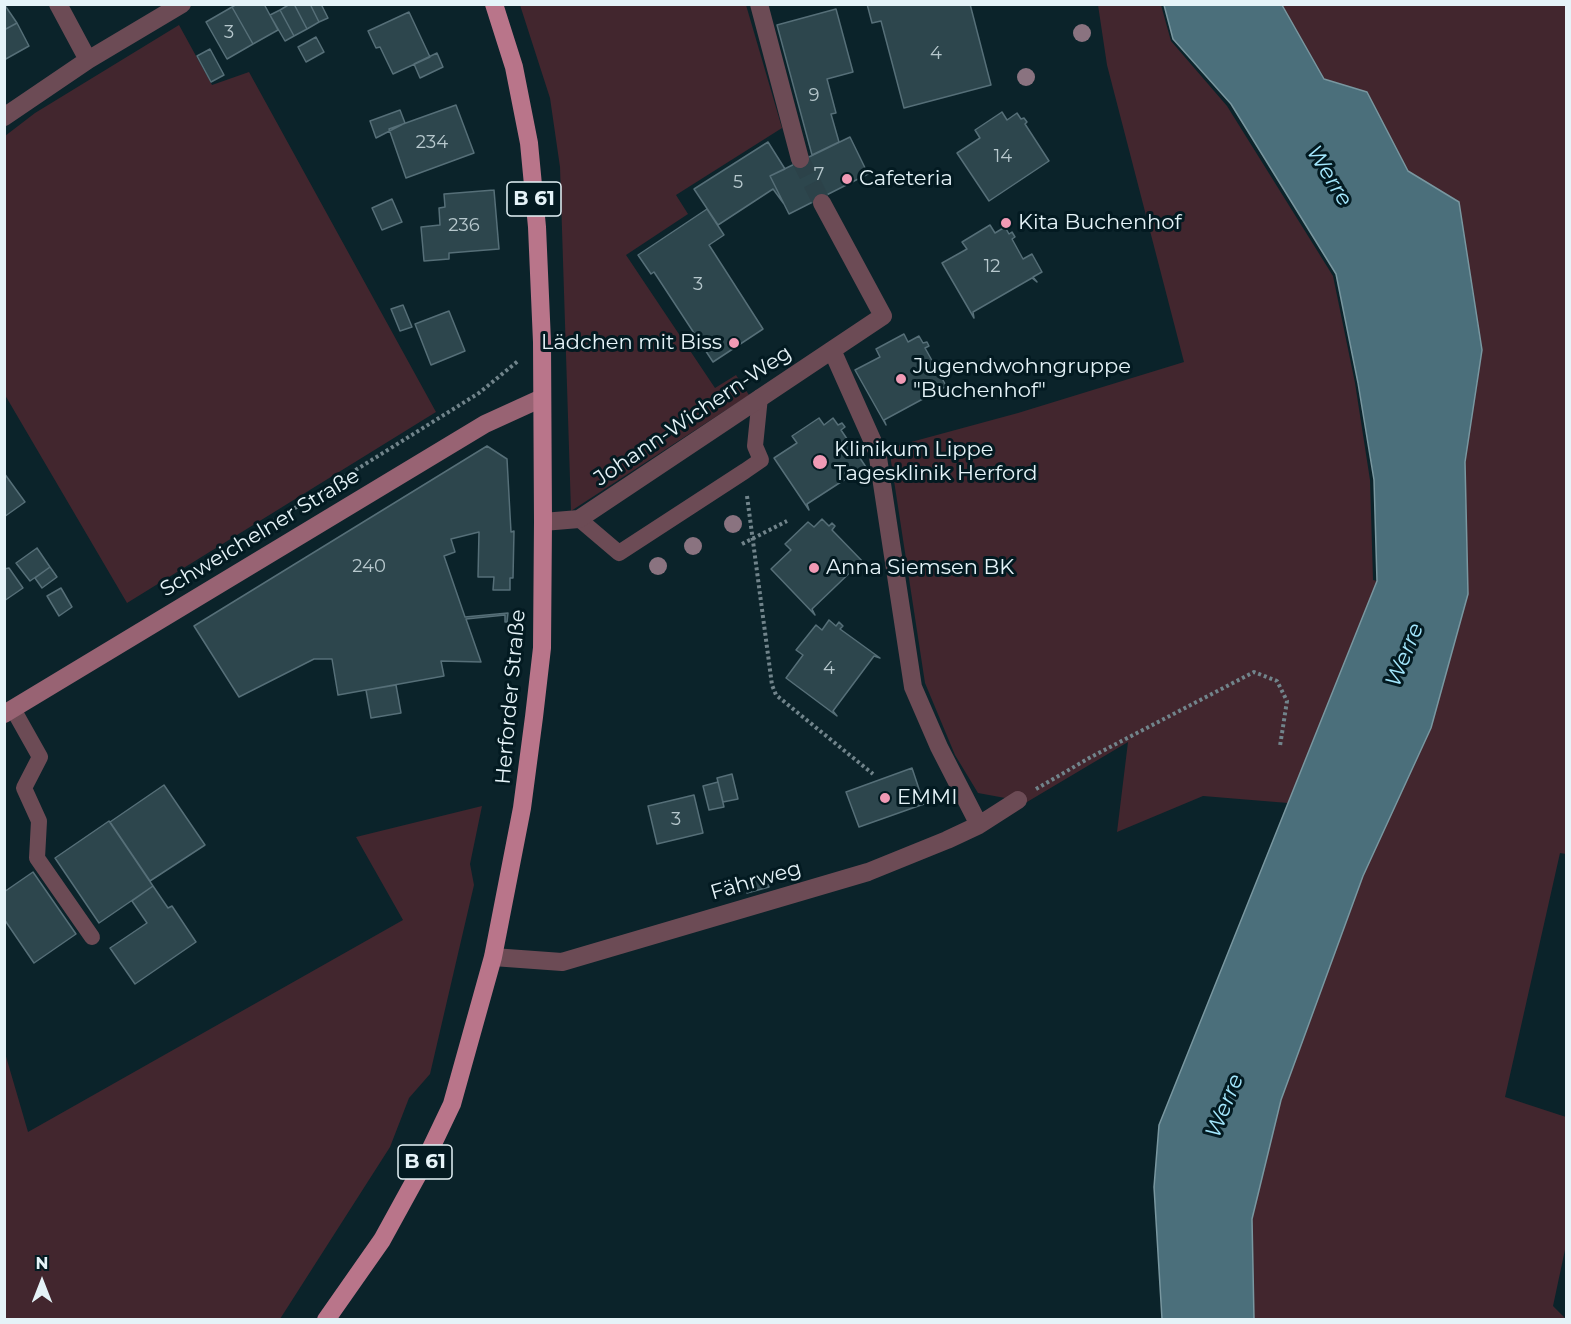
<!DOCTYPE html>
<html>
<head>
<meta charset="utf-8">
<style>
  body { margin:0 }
  #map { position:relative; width:1571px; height:1324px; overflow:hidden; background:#0b232a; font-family:Montserrat,sans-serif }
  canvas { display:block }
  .frame { position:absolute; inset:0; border:6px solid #e5f3f8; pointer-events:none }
  .north { position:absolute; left:12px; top:1252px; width:60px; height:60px; -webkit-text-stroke:4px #031a21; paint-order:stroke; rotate:0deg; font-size:16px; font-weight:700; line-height:24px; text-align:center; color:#e5f3f8 }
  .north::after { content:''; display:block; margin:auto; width:21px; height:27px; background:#e5f3f8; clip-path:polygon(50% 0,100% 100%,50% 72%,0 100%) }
</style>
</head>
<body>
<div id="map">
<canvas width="1571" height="1324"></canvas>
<div class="frame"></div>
<div class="north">N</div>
</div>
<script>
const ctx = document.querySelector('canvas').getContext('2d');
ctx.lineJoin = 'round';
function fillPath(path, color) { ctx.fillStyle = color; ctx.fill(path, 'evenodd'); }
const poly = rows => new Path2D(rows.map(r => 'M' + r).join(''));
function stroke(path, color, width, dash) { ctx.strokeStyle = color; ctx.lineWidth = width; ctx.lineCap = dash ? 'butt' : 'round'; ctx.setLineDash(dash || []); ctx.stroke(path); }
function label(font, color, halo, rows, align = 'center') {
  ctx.font = font + ' Montserrat,sans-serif'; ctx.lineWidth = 6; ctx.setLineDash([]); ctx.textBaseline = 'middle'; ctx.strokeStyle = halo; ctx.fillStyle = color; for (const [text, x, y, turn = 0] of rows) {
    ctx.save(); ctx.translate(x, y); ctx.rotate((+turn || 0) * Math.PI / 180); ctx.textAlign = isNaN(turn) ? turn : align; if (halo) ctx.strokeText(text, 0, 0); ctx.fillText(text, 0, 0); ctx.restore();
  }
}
fillPath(poly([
  [520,5,746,5,782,128,676,195,688,214,626,255,715,388,736,375,749,395,571,511,560,167,550,98],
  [1098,5,1161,5,1171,41,1227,106,1333,276,1355,383,1370,480,1373,580,1377,581,1288,803,1203,796,1117,832,1128,742,1027,802,978,793,955,755,925,683,889,448,1018,413,1184,362,1107,65],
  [1282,5,1566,5,1566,854,1560,853,1505,1097,1566,1117,1566,1245,1553,1306,1566,1319,1254,1320,1252,1219,1281,1100,1363,876,1431,728,1468,594,1465,462,1482,350,1459,203,1408,171,1367,92,1324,79],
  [179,25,212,85,249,72,436,412,127,603,5,395,5,136,35,113],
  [482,806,470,864,474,885,430,1074,409,1098,390,1147,280,1319,5,1319,5,1053,28,1132,403,920,356,837]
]), '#42262e');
const water = poly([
  [1164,5,1282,5,1324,79,1367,92,1408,171,1459,202,1482,350,1465,462,1468,594,1431,728,1363,876,1281,1100,1252,1219,1254,1319,1162,1319,1154,1187,1159,1125,1377,581,1374,480,1358,383,1336,274,1231,104,1173,39,1164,5]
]);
fillPath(water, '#4b6f7b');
stroke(water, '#7997a0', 1.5);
const building = poly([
  [4,4,17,23,4,30,4,4],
  [237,4,264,4,278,30,253,44,232,7,237,4],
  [290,4,294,4,307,29,294,36,280,10,290,4],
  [294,4,310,4,319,22,307,29,294,4],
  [310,4,321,4,328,18,319,22,310,4],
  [867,4,970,4,991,85,904,108,881,21,872,23,867,4],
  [232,7,253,44,227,59,206,22,232,7],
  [836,9,853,72,827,79,836,113,831,114,839,142,812,155,777,25,836,9],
  [280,10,294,36,285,41,270,15,280,10],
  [409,12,430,57,393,74,380,47,376,48,368,31,409,12],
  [17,23,29,46,4,60,4,30,17,23],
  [316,37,324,52,306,62,298,47,316,37],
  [210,49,224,75,211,82,197,56,210,49],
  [437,53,443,67,420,78,414,64,437,53],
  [456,105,474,153,406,178,389,129,456,105],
  [400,110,405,123,376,138,370,121,400,110],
  [1002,112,1007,120,1017,113,1021,119,1024,118,1027,122,1025,124,1049,161,989,201,957,153,980,138,975,130,1002,112],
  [850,137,868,174,789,214,770,176,850,137],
  [768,142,785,169,770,176,784,204,773,189,718,225,694,189,768,142],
  [494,190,499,249,449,253,449,259,424,261,421,227,440,225,439,208,445,207,444,194,494,190],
  [392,199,402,222,382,230,372,208,392,199],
  [707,209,724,235,709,245,763,329,713,362,654,272,651,274,638,255,707,209],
  [990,225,995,233,1005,227,1009,234,1012,232,1015,237,1012,239,1023,259,1032,254,1042,272,1033,277,1037,282,1032,278,973,312,974,318,942,263,967,249,962,242,990,225],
  [403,305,412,327,400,331,391,309,403,305],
  [449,311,465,351,431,365,415,324,449,311],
  [904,334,908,342,919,336,923,343,927,342,929,346,925,348,949,391,945,387,884,420,886,425,855,370,880,357,876,349,904,334],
  [819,418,824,425,833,418,838,425,842,423,845,427,841,430,868,470,864,467,807,504,809,510,774,458,797,443,792,436,819,418],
  [487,446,507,459,511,532,514,531,513,578,510,578,510,590,493,590,494,577,478,577,479,532,451,539,455,552,444,556,465,617,508,613,507,622,505,622,505,615,466,619,481,662,441,661,444,676,338,695,332,659,314,659,239,697,194,626,487,446],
  [4,473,25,502,4,517,4,473],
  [822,519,829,526,832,523,835,526,832,530,866,565,861,562,812,609,815,615,771,569,791,550,785,544,808,522,814,527,822,519],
  [37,548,50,567,30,581,16,563,37,548],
  [50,567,57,577,42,588,35,578,50,567],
  [9,568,23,588,4,601,4,569,9,568],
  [61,588,72,607,59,616,47,596,61,588],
  [829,620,836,626,839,622,843,626,840,629,880,658,874,656,833,711,837,716,786,678,803,655,796,650,816,625,822,630,829,620],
  [396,685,401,713,371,718,366,690,396,685],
  [912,768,924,804,859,827,846,792,912,768],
  [732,774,738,799,723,802,717,778,732,774],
  [718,782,724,807,709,810,703,786,718,782],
  [164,785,205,845,150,881,110,822,164,785],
  [694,795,703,833,657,844,648,806,694,795],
  [109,821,153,886,99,923,55,858,109,821],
  [33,872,76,934,34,963,4,919,4,892,33,872],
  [766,875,769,887,747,893,744,881,766,875],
  [153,886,168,908,172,906,196,942,135,984,110,948,147,923,132,901,153,886]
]);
fillPath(building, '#2d464d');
stroke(building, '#566f78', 1.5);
stroke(poly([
  [800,159,822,203]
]), '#2c4249', 18, [18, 9]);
stroke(poly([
  [747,496,772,685,776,695,873,774],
  [274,521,479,393,518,361],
  [742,544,787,521],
  [1036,789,1091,757,1254,672,1277,681,1287,701,1280,746]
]), '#71848b', 4, [3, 3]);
stroke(poly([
  [579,519,619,553,745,471,761,460,755,446,760,397],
  [13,709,40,757,24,788,39,821,37,858,92,937]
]), '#6c4b55', 16);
stroke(poly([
  [58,4,88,60],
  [759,4,800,159],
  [4,117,88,60,182,4],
  [832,350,877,451,913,687,939,747,979,825],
  [543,522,579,519,883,316,822,203],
  [493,957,562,962,868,872,947,840,979,825,1018,800]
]), '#6c4b55', 18);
stroke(poly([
  [4,714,485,424,542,398]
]), '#986373', 18);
stroke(poly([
  [326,1320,382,1240,421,1169,452,1104,493,957,522,808,534,717,542,648,543,522,542,342,537,227,529,143,514,67,494,4]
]), '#b9758a', 18);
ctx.fillStyle = '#8a7380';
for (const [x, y] of [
  [1082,33],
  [1026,77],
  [733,524],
  [693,546],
  [658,566]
]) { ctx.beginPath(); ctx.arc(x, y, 9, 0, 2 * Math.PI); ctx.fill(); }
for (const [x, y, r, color] of [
  [847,179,6,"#f09ab5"],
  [1006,223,6,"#f09ab5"],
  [734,343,6,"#f09ab5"],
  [901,379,6,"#f09ab5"],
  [820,462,8,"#f09ab5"],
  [814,568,6,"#f09ab5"],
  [885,798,6,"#f09ab5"]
]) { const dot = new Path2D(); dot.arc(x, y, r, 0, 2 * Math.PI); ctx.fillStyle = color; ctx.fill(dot); stroke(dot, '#031a21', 2); }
label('18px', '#b7c8cd', null, [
  ["3",229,33],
  ["4",936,54],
  ["9",814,96],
  ["234",432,143],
  ["14",1003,157],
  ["7",819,175],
  ["5",738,183],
  ["236",464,226],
  ["12",992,267],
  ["3",698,285],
  ["240",369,567],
  ["4",829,669],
  ["3",676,820]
]);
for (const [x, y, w] of [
  [534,199,54],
  [425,1162,54]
]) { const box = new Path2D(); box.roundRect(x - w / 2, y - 17, w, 34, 4.5); ctx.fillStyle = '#031a21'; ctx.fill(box); stroke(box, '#e5f3f8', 1.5); }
label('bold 20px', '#e5f3f8', null, [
  ["B 61",534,199],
  ["B 61",425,1162]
]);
label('21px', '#e5f3f8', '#031a21', [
  ["Cafeteria",859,179],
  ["Kita Buchenhof",1018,223],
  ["Lädchen mit Biss",722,343,"right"],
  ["Jugendwohngruppe",913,367],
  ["\"Buchenhof\"",913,391],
  ["Klinikum Lippe",834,450],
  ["Tagesklinik Herford",834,474],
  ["Anna Siemsen BK",826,568],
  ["EMMI",897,798]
], 'left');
label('21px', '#e5f3f8', '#031a21', [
  ["Johann-Wichern-Weg",693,416,-34],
  ["Schweichelner Straße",260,533,-31],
  ["Herforder Straße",511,697,-85],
  ["Fährweg",756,881,-16]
]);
label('italic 22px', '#a4e8fe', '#031a21', [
  ["Werre",1329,176,58],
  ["Werre",1405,655,-68],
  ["Werre",1225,1106,-68]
]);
</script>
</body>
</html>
